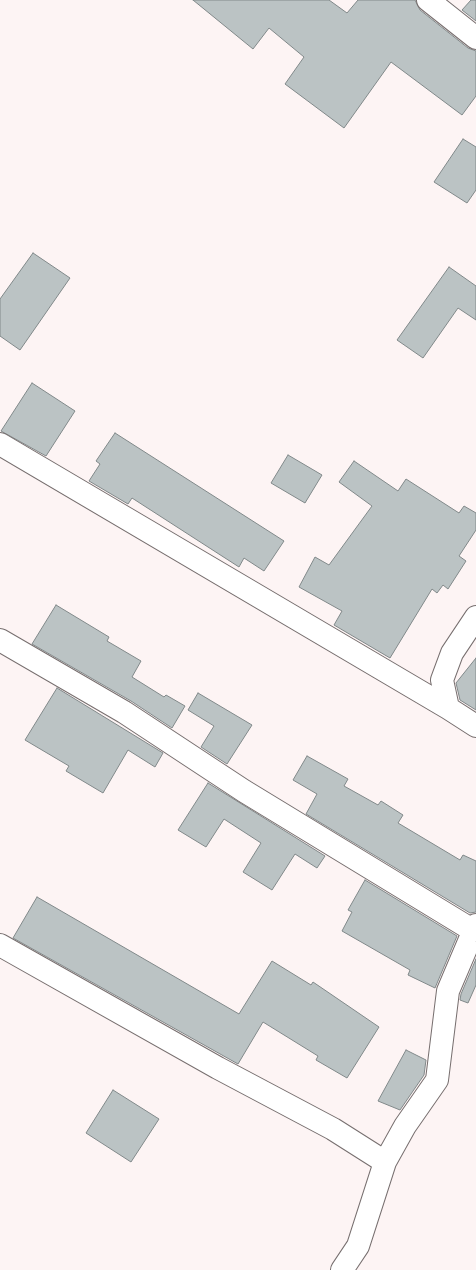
<!DOCTYPE html>
<html>
<head>
<meta charset="utf-8">
<style>
  body { margin:0 }
  canvas { display:block; background:#fdf4f4 }
</style>
</head>
<body>
<canvas width="476" height="1270"></canvas>
<script>
const ctx = document.querySelector('canvas').getContext('2d');
ctx.lineJoin = 'round';
function fillPath(path, color) { ctx.fillStyle = color; ctx.fill(path, 'evenodd'); }
const poly = rows => new Path2D(rows.map(r => 'M' + r).join(''));
function stroke(path, color, width, dash) { ctx.strokeStyle = color; ctx.lineWidth = width; ctx.lineCap = dash ? 'butt' : 'round'; ctx.setLineDash(dash || []); ctx.stroke(path); }
const building = poly([
  [193,0,329,0,347,13,358,0,415,0,420,10,468,48,476,51,476,96,462,115,391,62,344,128,285,84,304,57,269,28,253,49,193,0],
  [471,0,476,0,476,21,462,10,471,0],
  [463,139,476,147,476,190,467,203,434,182,463,139],
  [33,253,70,278,20,350,0,336,0,299,33,253],
  [449,267,476,286,476,320,458,308,423,358,397,340,449,267],
  [32,383,75,411,46,456,1,431,32,383],
  [115,433,284,541,264,571,244,558,239,567,132,498,128,504,89,481,100,464,96,461,115,433],
  [288,455,322,475,305,503,271,483,288,455],
  [354,461,398,491,406,479,459,513,464,506,476,513,476,530,459,556,466,561,448,589,443,585,437,593,432,589,390,658,334,625,342,611,299,587,315,557,329,565,372,506,339,482,354,461],
  [56,605,109,637,107,641,141,661,132,677,164,697,166,695,185,706,172,728,131,701,32,644,56,605],
  [476,658,476,710,460,700,456,683,476,658],
  [57,688,163,753,155,767,128,750,103,793,66,771,69,766,25,740,57,688],
  [198,693,252,725,227,764,201,747,214,726,188,710,198,693],
  [307,756,348,779,344,786,378,805,381,801,403,815,398,823,460,860,463,855,476,861,476,912,470,913,306,814,317,794,293,780,307,756],
  [208,783,325,856,317,868,295,854,272,890,243,872,261,843,224,819,206,847,178,830,208,783],
  [365,880,457,936,435,988,408,975,410,970,342,931,352,912,348,910,365,880],
  [37,897,239,1014,272,961,311,985,313,982,379,1027,347,1078,316,1060,318,1056,263,1022,238,1064,13,938,37,897],
  [476,959,476,985,468,1003,460,1000,461,994,476,959],
  [406,1050,426,1060,424,1075,400,1110,378,1101,406,1050],
  [113,1090,159,1119,131,1162,86,1133,113,1090]
]);
fillPath(building, '#bbc3c4');
stroke(building, '#81898a', 1);
const street = poly([
  [428,0,476,38],
  [0,444,448,708],
  [476,617,452,653,442,680,448,708,476,726],
  [0,640,124,712,244,791,474,931],
  [0,945,218,1068,333,1129,385,1162],
  [342,1270,358,1246,385,1162,405,1126,437,1080,448,991,476,925]
]);
stroke(street, '#776f6f', 24);
stroke(street, '#fff', 22);
</script>
</body>
</html>
